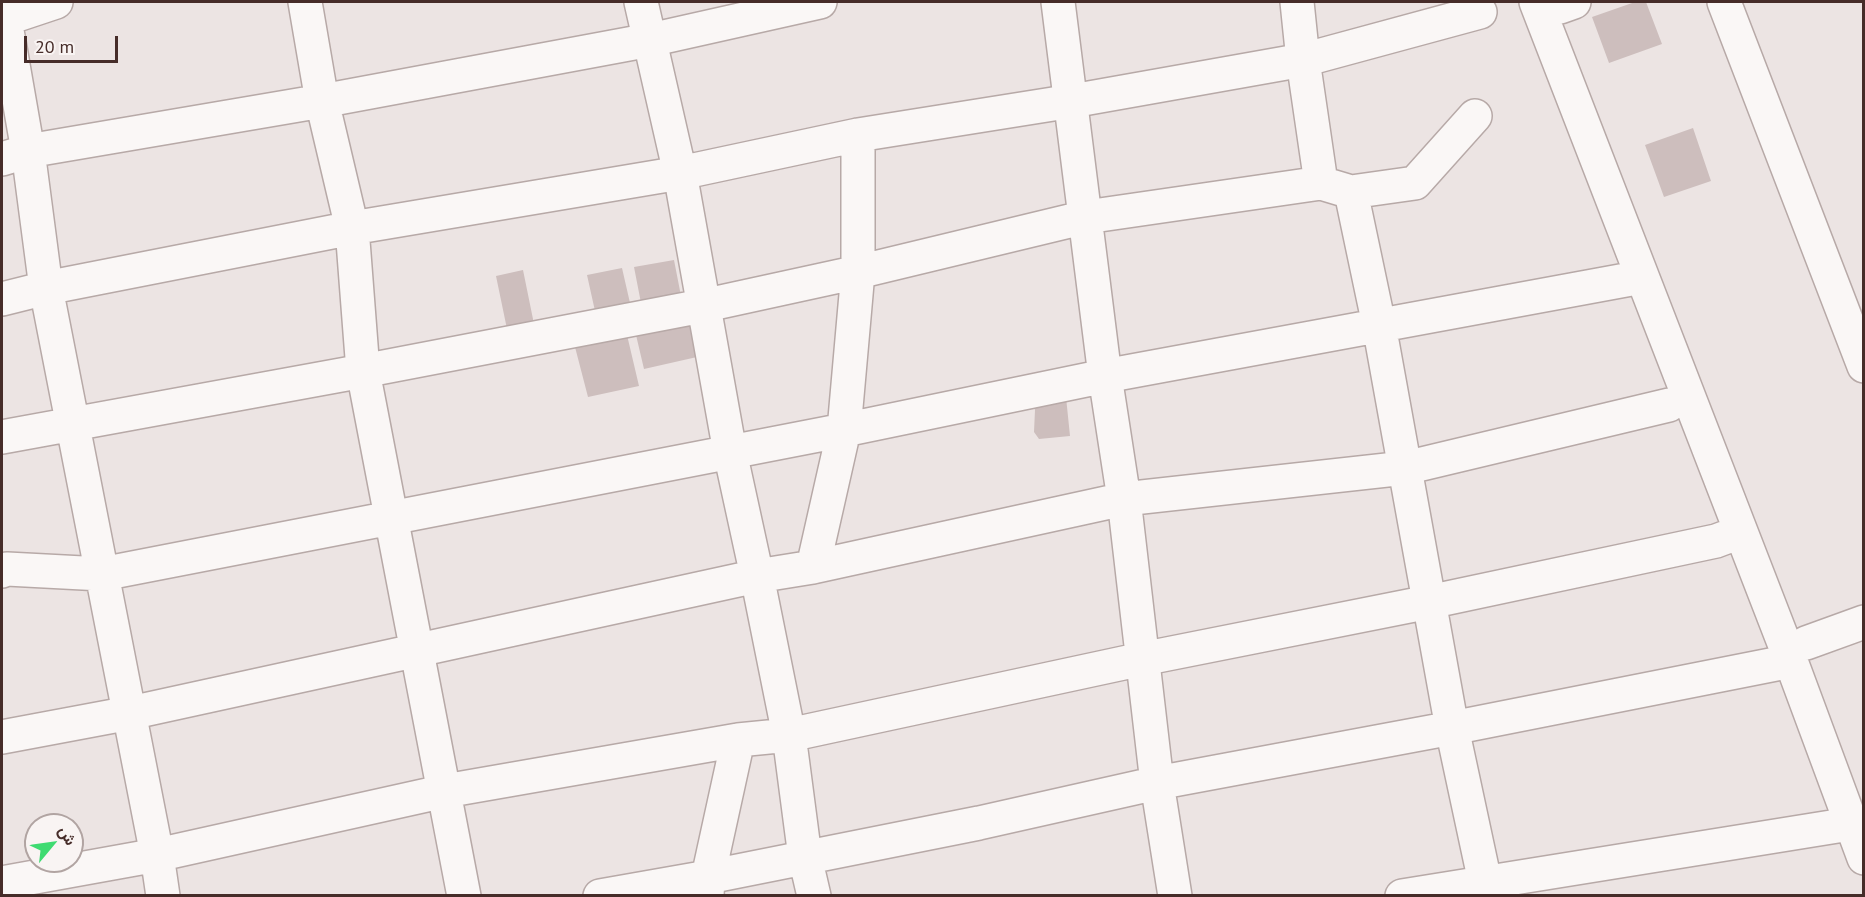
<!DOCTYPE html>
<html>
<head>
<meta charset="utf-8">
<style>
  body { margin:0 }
  #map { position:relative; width:1865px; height:897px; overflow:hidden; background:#ece4e3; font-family:"PT Sans",Vazirmatn,sans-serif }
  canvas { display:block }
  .frame { position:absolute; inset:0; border:3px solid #462c29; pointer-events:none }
  .north { position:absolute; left:24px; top:813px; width:60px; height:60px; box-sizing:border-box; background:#f9f4f3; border:2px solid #b1a4a2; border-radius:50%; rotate:61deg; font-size:16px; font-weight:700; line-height:24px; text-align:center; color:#462c29 }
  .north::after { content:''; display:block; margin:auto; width:21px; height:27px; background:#3fdb71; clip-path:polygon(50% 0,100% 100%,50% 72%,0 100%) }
  .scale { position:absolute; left:24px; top:36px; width:94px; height:27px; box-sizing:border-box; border:3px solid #462c29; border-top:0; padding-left:8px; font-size:18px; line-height:21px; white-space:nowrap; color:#462c29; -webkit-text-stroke:4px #f9f4f3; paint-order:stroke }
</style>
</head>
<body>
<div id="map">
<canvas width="1865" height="897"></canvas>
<div class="frame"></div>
<div class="north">ش</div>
<div class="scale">20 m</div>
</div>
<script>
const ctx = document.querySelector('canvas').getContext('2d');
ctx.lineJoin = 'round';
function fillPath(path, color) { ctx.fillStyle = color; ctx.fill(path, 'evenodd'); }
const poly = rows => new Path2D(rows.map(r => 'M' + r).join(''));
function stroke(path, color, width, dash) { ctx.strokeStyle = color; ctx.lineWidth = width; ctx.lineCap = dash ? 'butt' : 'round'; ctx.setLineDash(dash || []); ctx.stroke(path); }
fillPath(poly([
  [1635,2,1646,2,1662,44,1609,63,1592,17],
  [1693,128,1711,181,1664,197,1645,145],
  [674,260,681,296,641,303,634,267],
  [622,268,630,303,595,311,587,275],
  [523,270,534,324,507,329,496,276],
  [689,323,697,357,644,369,636,335],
  [627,335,639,386,588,397,575,347],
  [1066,397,1070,436,1039,439,1034,432,1035,410,1032,402]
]), '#cdbebd');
const minor = poly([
  [305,2,322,101,352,228,363,371,464,896],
  [641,2,680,173,730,452,757,576,789,735,805,857,814,896],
  [1058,2,1105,376,1124,499,1157,783,1175,896],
  [1297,2,1303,60,1321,183],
  [1536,2,1791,661,1864,858],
  [1724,2,1864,366],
  [1560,7,1574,2],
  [5,19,28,151,46,288,157,855,163,896],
  [2,20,56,2],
  [2,159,28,151,322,101,650,40,820,2],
  [1351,192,1379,325,1452,728,1488,896],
  [2,299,46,288,352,228,680,173,858,135,1072,101,1303,60,1480,12],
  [2,437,363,371,702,306,858,272,1086,217,1321,183,1351,192,1415,183,1475,116],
  [813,567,844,430,858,272,858,135],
  [2,571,7,569,102,574,844,430,1105,376,1642,277],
  [1806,643,1864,622],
  [2,737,130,713,757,576,813,567,1124,499,1405,468,1669,405],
  [2,883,157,855,445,791,738,740,789,735,1142,659,1429,602,1716,541,1740,532],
  [600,896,708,877,979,823,1157,783,1452,728,1791,661],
  [707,896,708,877,738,740],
  [1402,896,1850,824]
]);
stroke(minor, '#b7a9a7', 36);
stroke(minor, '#faf7f6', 33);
</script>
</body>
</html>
